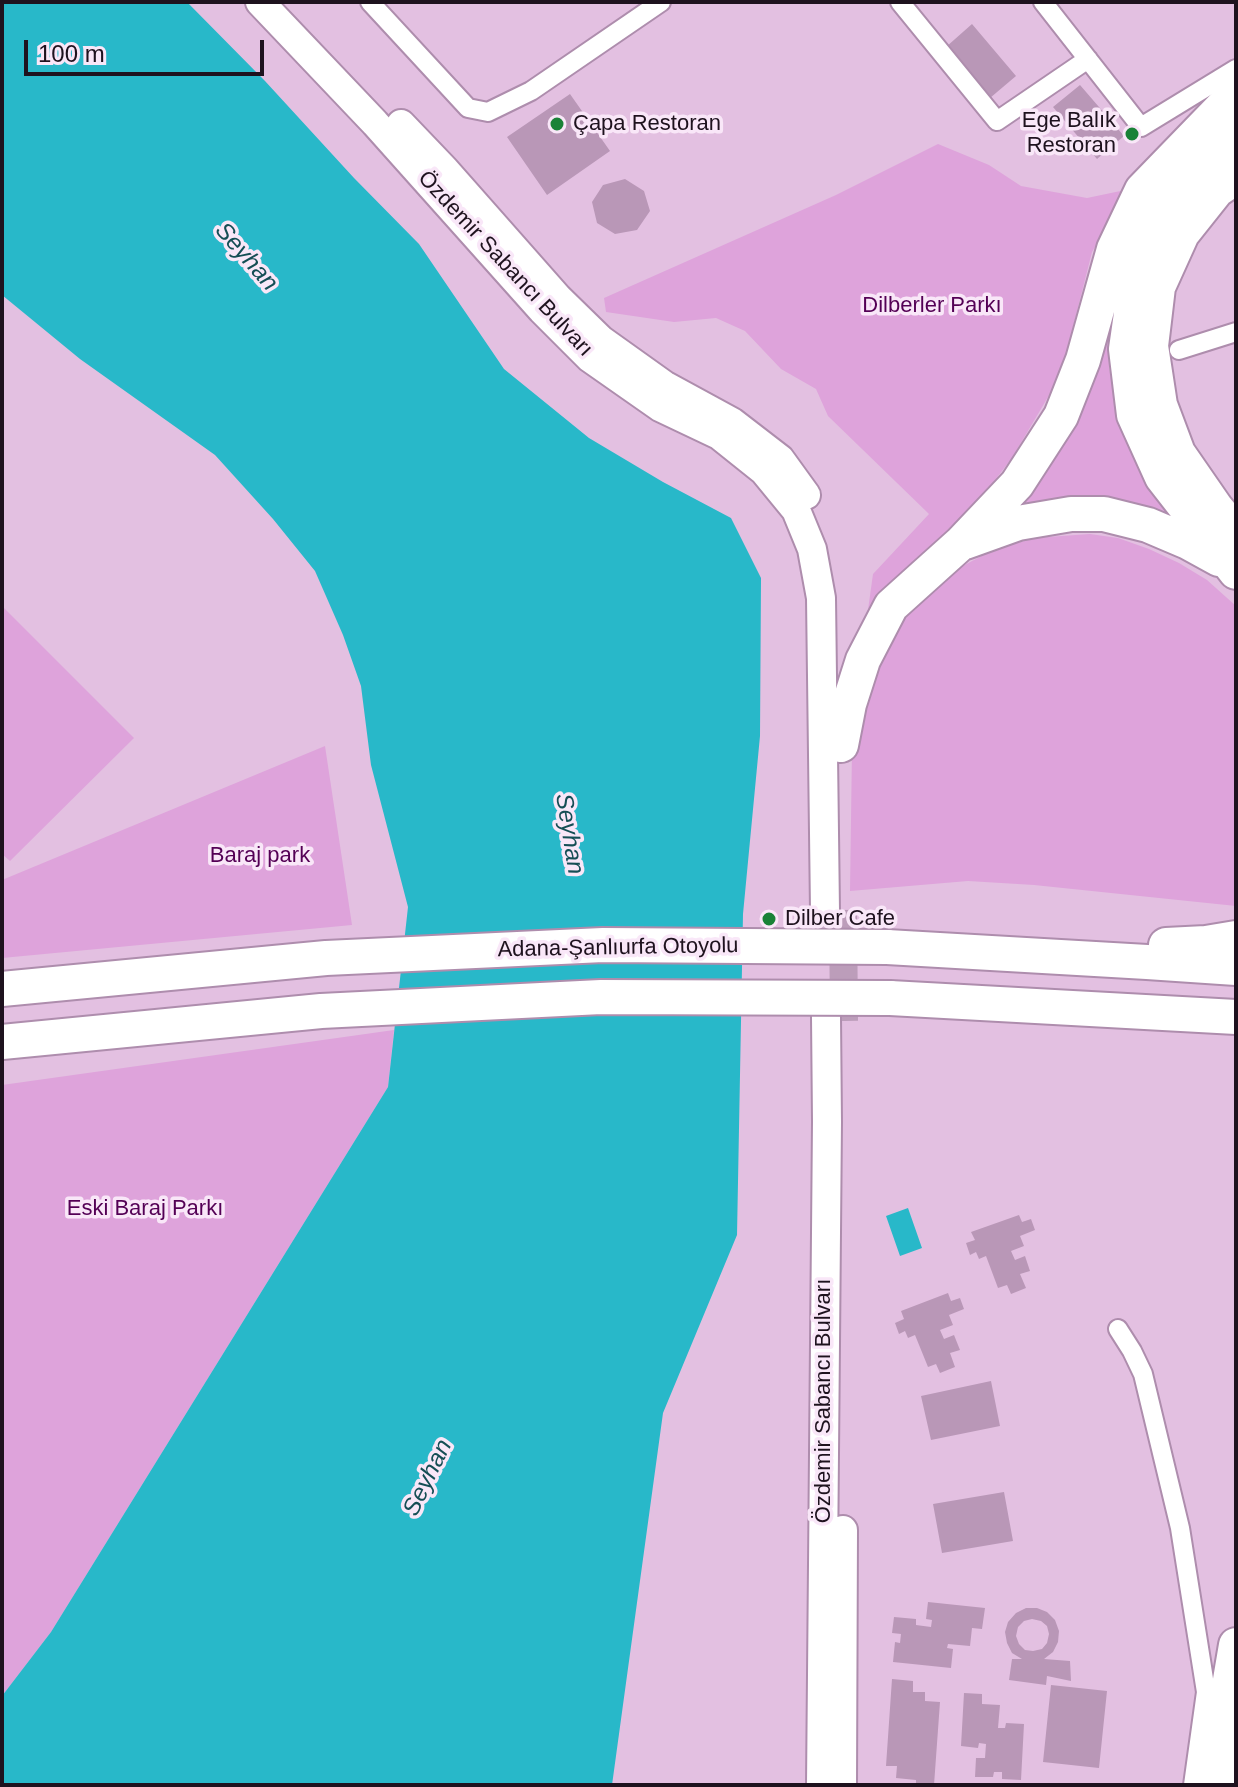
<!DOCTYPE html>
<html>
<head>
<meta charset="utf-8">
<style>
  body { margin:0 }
  #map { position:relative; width:1238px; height:1787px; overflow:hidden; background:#e3c0e1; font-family:Arial,sans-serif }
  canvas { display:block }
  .frame { position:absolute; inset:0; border:4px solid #1e121e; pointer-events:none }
  .scale { position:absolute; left:24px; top:40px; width:240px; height:36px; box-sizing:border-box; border:4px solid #1e121e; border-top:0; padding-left:10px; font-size:24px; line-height:28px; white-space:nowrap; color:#1e121e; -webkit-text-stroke:6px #f9e7f8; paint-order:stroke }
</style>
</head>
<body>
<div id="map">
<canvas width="1238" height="1787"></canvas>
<div class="frame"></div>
<div class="scale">100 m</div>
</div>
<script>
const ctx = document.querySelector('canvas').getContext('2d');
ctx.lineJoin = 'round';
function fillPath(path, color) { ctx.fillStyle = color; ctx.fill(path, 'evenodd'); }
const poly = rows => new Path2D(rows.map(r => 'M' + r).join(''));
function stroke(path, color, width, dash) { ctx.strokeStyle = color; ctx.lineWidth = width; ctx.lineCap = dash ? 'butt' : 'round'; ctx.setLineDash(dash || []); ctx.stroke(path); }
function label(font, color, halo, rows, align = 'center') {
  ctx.font = font + ' Arial,sans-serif'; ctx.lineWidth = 7; ctx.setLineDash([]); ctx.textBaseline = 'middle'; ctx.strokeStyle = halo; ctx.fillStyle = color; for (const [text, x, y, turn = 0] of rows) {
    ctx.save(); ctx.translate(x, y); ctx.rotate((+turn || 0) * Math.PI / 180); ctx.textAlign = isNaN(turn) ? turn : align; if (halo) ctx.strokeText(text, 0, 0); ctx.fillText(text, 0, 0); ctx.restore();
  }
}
fillPath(poly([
  [938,144,989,165,1021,186,1087,198,1130,189,1092,252,1061,375,1012,458,955,532,918,559,868,610,873,574,929,514,828,416,816,389,781,369,745,331,716,318,674,322,606,312,604,298,836,195],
  [1115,289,1109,367,1121,427,1140,473,1183,530,1012,513],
  [1090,534,1118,538,1149,549,1179,563,1207,580,1236,606,1236,906,1034,885,968,881,850,891,852,748,867,685,901,618,957,569,991,551,1033,538],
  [2,606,134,738,10,861,2,854],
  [325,746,352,925,2,958,2,880],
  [394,1030,388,1087,51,1632,2,1696,2,1085]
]), '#dea3db');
fillPath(poly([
  [2,2,187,2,265,81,354,178,419,244,504,369,589,438,663,482,731,518,761,578,760,736,743,914,737,1235,663,1413,612,1785,2,1785,2,1696,51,1632,388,1087,408,907,371,765,361,686,343,635,315,571,273,519,215,455,80,359,2,295],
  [908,1208,922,1248,900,1256,886,1216]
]), '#28b8c9');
fillPath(poly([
  [972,24,1016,76,990,98,946,47],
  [1080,85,1124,136,1097,159,1053,107],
  [570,94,610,151,547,195,507,137],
  [625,179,644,191,650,211,637,230,615,234,597,223,592,202,603,185],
  [1019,1215,1022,1222,1031,1219,1035,1230,1020,1236,1024,1246,1011,1251,1015,1260,1025,1256,1030,1271,1020,1274,1026,1288,1011,1294,1007,1285,998,1288,986,1256,979,1259,976,1252,970,1255,966,1243,975,1240,971,1232],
  [948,1293,951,1301,960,1298,964,1309,949,1315,953,1325,940,1330,944,1339,954,1335,960,1350,950,1353,955,1367,940,1373,936,1364,928,1367,915,1335,908,1338,905,1331,899,1334,895,1323,904,1319,901,1311],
  [991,1381,1000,1426,931,1440,921,1396],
  [1004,1492,1013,1541,942,1553,933,1504],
  [928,1602,985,1608,982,1629,972,1628,970,1646,948,1644,947,1648,953,1649,951,1668,893,1662,895,1642,900,1643,901,1634,892,1633,894,1617,916,1619,916,1625,931,1627,932,1620,926,1619],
  [1026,1608,1037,1608,1047,1612,1055,1620,1059,1631,1058,1642,1053,1652,1044,1659,1070,1661,1071,1681,1047,1676,1046,1685,1009,1680,1012,1659,1022,1659,1012,1653,1007,1643,1005,1632,1008,1622,1016,1613],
  [1032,1619,1041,1621,1047,1626,1049,1634,1047,1643,1042,1649,1033,1651,1025,1650,1019,1644,1016,1636,1018,1627,1024,1621],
  [892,1679,913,1681,913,1692,925,1692,925,1701,940,1702,934,1785,916,1785,916,1780,896,1778,897,1766,886,1766],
  [1051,1685,1107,1691,1099,1768,1043,1762],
  [964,1693,982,1694,982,1704,1000,1705,998,1728,1005,1728,1006,1723,1024,1724,1021,1780,1002,1779,1002,1772,994,1772,993,1777,975,1777,976,1758,985,1758,986,1744,979,1743,978,1748,961,1746]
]), '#b997b7');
stroke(poly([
  [843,910,844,1021]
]), '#bc9dba', 28, [28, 14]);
const street = poly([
  [370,2,468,108,488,112,531,91,661,2],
  [900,2,997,121,1088,59],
  [1043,2,1141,127,1236,69],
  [1179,350,1236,332],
  [1118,1329,1132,1351,1143,1374,1180,1528,1206,1692,1193,1785]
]);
const primary = poly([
  [260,2,375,123,542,310,590,358,660,407,719,435,764,471,796,510,812,549,821,598,825,911],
  [401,124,445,170,558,298,601,340,664,385,732,422,780,459,806,495],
  [821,1785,827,1122,826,1017],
  [842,1785,843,1530]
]);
const highway = poly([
  [1236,135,1205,164,1162,220,1135,286,1126,349,1134,415,1162,477,1236,572],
  [1236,177,1217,190,1182,234,1158,287,1151,346,1160,405,1178,453,1216,508,1236,532],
  [965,542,1018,523,1071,514,1104,514,1148,525,1188,542,1219,559],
  [841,745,849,704,863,660,891,606,961,543,1017,484,1061,416,1083,360,1114,249,1142,190,1236,93],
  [1166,945,1206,943,1236,938],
  [887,947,1147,962,1236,968],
  [890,998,1236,1017],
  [1218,1785,1223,1721,1236,1645]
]);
stroke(street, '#ae8dad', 22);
stroke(primary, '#ae8dad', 32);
stroke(highway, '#ae8dad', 38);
stroke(street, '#fff', 18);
stroke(primary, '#fff', 28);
stroke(highway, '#fff', 34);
const highwayBridge = poly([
  [2,989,326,958,603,945,887,947],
  [2,1042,321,1011,601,997,890,998]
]);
stroke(highwayBridge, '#ae8dad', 38, []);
stroke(highwayBridge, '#fff', 34);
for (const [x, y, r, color] of [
  [557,124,8,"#198237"],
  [1132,134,8,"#198237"],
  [769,919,8,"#198237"]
]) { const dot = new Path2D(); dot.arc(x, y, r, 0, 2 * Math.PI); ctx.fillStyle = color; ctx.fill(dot); stroke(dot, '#f9e7f8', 3); }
label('22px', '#1e121e', '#f9e7f8', [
  ["Ege Balık",1116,121,"right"],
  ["Restoran",1116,146,"right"],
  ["Çapa Restoran",573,124],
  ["Dilber Cafe",785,919]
], 'left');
label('22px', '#1e121e', '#f9e7f8', [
  ["Özdemir Sabancı Bulvarı",505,264,47],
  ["Adana-Şanlıurfa Otoyolu",618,948,-1],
  ["Özdemir Sabancı Bulvarı",824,1401,-90]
]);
label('22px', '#540055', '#f9e7f8', [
  ["Dilberler Parkı",932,306],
  ["Baraj park",260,856],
  ["Eski Baraj Parkı",145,1209]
]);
label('italic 24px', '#154e55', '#f9e7f8', [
  ["Seyhan",246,257,49],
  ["Seyhan",569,834,81],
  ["Seyhan",428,1478,-64]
]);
</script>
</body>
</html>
